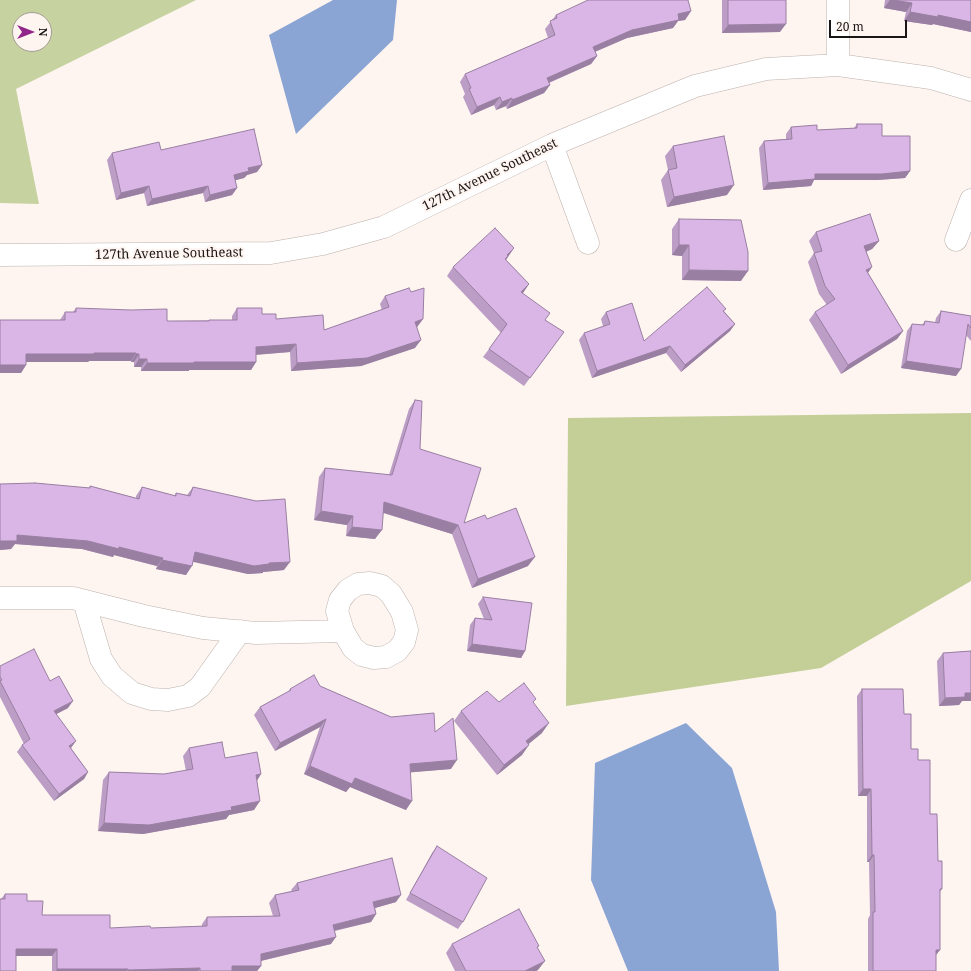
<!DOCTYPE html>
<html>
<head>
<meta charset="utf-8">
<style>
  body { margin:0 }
  #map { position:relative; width:971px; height:971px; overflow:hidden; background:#fef4f0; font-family:"Noto Serif",serif }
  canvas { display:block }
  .north { position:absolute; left:12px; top:12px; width:40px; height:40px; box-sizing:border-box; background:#fef4f0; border:1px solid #a39b98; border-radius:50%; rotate:90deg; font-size:11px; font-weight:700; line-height:16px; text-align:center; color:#1a1615 }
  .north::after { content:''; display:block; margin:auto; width:14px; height:18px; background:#90268a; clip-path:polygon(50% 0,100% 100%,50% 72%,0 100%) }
  .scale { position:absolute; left:829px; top:20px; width:78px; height:18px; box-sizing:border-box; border:2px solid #1a1615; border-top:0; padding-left:5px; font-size:12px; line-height:14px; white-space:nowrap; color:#1a1615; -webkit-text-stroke:3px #fef4f0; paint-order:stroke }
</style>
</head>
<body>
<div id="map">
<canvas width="971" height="971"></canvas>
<div class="north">N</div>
<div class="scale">20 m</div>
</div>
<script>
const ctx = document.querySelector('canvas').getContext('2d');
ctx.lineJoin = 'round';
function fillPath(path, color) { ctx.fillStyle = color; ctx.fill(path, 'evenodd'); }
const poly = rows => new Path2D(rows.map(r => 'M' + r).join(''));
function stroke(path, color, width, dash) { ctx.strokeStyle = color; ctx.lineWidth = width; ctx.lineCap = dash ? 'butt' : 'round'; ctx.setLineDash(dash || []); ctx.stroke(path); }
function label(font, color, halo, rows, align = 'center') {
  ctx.font = font + ' "Noto Serif",serif'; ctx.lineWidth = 4; ctx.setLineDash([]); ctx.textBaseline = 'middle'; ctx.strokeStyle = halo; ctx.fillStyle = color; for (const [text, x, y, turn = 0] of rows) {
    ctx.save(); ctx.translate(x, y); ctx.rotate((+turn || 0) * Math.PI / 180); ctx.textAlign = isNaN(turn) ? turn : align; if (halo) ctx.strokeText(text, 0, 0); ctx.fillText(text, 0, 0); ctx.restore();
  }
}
fillPath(poly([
  [0,0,196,0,16,89,39,204,0,203],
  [20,20,44,20,44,44,20,44]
]), '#c6d29f');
fillPath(poly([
  [971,413,971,581,821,668,566,706,568,418]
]), '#c3cf97');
fillPath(poly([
  [333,0,397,0,393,40,296,134,269,35],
  [686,723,732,768,776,912,779,971,628,971,591,880,595,763]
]), '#8aa4d4');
const minor = poly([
  [838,65,838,0],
  [552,145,588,243],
  [956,240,971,200],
  [0,255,271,253,323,244,384,227,552,145,695,86,766,69,838,65,931,78,971,90],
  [370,583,382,586,391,594,402,612,407,630,404,642,397,651,386,657,374,658,362,655,353,648,343,631,337,611,340,600,348,590,358,584,370,583],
  [0,598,73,598,144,616,203,628,256,633,343,631],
  [84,601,101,659,112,676,132,693,151,699,168,700,188,696,200,687,240,631]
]);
stroke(minor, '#bbb1ad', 23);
stroke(minor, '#fff', 22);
fillPath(poly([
  [722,0,786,0,780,32,722,33],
  [885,0,971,0,971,32,933,24,932,25,904,21,906,12,884,8],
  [691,11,685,20,678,21,673,28,627,38,595,52,597,56,591,64,549,83,550,85,544,93,507,109,506,106,496,110,494,105,471,115,463,97,465,94,460,82,465,74,548,38,545,29,556,15],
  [857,124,882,136,910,171,905,178,877,180,814,180,811,186,763,190,759,148,764,141,786,139,786,134,791,127,817,130,854,128],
  [673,146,727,195,667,207,661,180,668,170,665,156],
  [161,150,262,165,257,172,247,175,244,178,235,180,237,188,232,195,205,202,203,193,147,206,144,193,116,200,107,160,112,153],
  [679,219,741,281,682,280,682,256,672,255,672,229],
  [816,232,879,241,872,249,866,252,868,273,903,331,897,339,841,374,809,320,815,312,827,305,819,294,808,262,814,253,809,241],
  [508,257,506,260,529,284,522,294,545,320,564,332,524,386,483,357,501,333,447,276,453,267],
  [411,292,423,319,417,327,416,328,415,348,361,366,291,371,290,352,256,355,256,362,251,370,189,370,189,371,141,371,141,367,134,367,134,362,131,362,131,361,89,361,88,362,26,362,26,365,21,373,0,373,60,320,65,312,73,312,76,308,167,321,232,320,232,316,237,308,262,314,276,319,324,330,382,310,380,304,385,296],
  [724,311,735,324,730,331,681,372,666,353,592,378,579,340,584,333,603,326,601,319,606,312,644,341],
  [941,311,971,316,971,341,966,335,956,376,901,368,907,331,912,324,922,325,925,321,935,323,936,318],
  [415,400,420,449,464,523,487,519,528,566,472,588,452,534,383,513,375,539,346,536,347,525,314,520,319,477,325,468,389,475,409,409],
  [0,484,89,488,90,486,136,498,136,496,142,487,174,496,176,493,187,495,193,487,284,570,263,572,263,573,248,574,193,561,186,575,156,569,157,566,114,555,113,557,82,549,15,544,11,549,0,550],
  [483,597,525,651,521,658,467,651,470,625,475,618,484,619,478,604],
  [971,651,971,701,962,701,959,705,939,706,937,661,943,653],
  [0,666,50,681,68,708,56,714,71,748,88,772,84,779,54,801,17,752,22,745,24,744,0,697],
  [320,686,391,717,435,732,451,769,410,772,406,810,350,787,346,792,304,774,320,727,275,751,254,715,260,707,288,692,290,689],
  [862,689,904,714,911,749,918,760,930,814,942,889,940,892,940,950,936,955,936,971,868,971,868,919,870,915,869,862,867,862,867,796,858,796,857,696],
  [499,702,534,703,542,733,528,744,522,755,497,775,454,721,461,711],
  [189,748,225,758,261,774,257,781,254,810,229,815,226,819,143,834,98,831,103,780,109,772,164,774,186,771,183,756],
  [437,846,463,922,458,929,406,900,432,853],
  [297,883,396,902,375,908,376,914,371,922,335,931,331,944,261,961,261,966,257,971,52,971,52,956,16,956,16,971,0,971,1,899,5,894,27,901,42,915,110,928,151,928,202,926,202,924,207,917,273,916,269,903,275,895,292,891,291,890],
  [452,944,538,948,538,970,536,971,455,971,446,953]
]), '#bb9dc6');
fillPath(poly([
  [890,0,893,0,912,3,906,12,884,8],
  [691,11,685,20,678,21,673,28,627,38,587,55,593,47,632,30,678,14],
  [910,12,938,15,971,22,971,32,933,24,932,25,904,21],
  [786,24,780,32,722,33,728,25],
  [597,56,591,64,541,86,547,78],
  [550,85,544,93,507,109,512,100],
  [500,97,494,105,471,115,477,107],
  [512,98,506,106,496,110,502,102],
  [262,165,257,172,247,175,244,178,229,182,234,175,248,168],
  [910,171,905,178,877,180,814,180,811,186,763,190,768,183,815,174],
  [734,185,727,195,667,207,674,197],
  [149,186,144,193,116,200,121,193],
  [208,186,203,193,147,206,152,199],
  [237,188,232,195,205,202,210,195],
  [879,241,872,249,858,255,864,246],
  [679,245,689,245,682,256,672,255],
  [514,248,508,257,502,265,507,255],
  [872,267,866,276,866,270],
  [689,270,748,271,741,281,682,280],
  [529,284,523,293,515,301,521,292],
  [423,319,417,327,409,330,415,322],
  [735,324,730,331,681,372,685,365],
  [903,331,897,339,841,374,848,365],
  [421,340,415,348,361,366,291,371,297,363],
  [296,344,290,352,251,355,256,347],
  [670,346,666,353,592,378,597,371],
  [94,353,136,353,131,361,89,361,88,362,21,362,26,354],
  [136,354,139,354,134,362,131,362],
  [139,359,147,359,141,367,134,367],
  [906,361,961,369,956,376,901,368],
  [194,362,256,362,251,370,189,370,189,371,141,371,147,363],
  [0,365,26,365,21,373,0,373],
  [384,502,458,525,452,534,378,511],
  [321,511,353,516,347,525,314,520],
  [352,527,382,530,375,539,346,536],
  [17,535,88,541,119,547,163,558,157,566,114,555,113,557,82,549,15,544,11,549,0,550,0,541],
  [195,552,269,563,290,562,284,570,263,572,263,573,248,574,189,561],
  [535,557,528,566,472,588,478,579],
  [162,560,192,566,186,575,156,569],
  [472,644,525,651,521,658,467,651],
  [965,693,971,693,971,701,962,701,959,705,939,706,945,698],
  [73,701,68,708,49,718,54,711],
  [326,719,320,727,275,751,280,743],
  [549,723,542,733,519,752,526,741],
  [76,741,71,748,69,746],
  [529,745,522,755,497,775,504,765],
  [457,760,451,769,404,773,410,764],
  [310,766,355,778,412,801,406,810,350,787,346,792,304,774],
  [88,772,84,779,54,801,59,794],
  [261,774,255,783,256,775],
  [863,789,871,789,867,796,858,796],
  [260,801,254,810,229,815,226,819,143,834,98,831,104,823,231,807],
  [872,855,874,855,869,862,867,862],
  [401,895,396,902,368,910,373,902],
  [376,914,371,922,328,932,333,925],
  [336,937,331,944,256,962,261,954],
  [16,949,57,949,52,956,11,956],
  [936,950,940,950,935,956],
  [545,961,538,970,536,971,525,971],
  [232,966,261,966,257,971,218,971],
  [200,968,198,971,128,971,128,970],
  [57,969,128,969,127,971,56,971]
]), '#997fa1');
const building = poly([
  [588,0,688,0,691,11,678,14,679,20,632,30,593,47,597,56,547,78,550,85,512,100,512,98,502,102,500,97,477,107,469,89,471,88,465,74,555,35,550,21,557,18,556,15,588,0],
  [728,0,786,0,786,24,728,25,728,0],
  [893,0,971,0,971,22,938,15,938,17,910,12,912,3,893,0],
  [857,124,882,124,882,136,910,136,910,171,882,174,815,174,815,179,768,183,764,141,792,139,791,127,817,125,817,130,857,128,857,124],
  [254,129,262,165,248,168,249,171,234,175,237,188,210,195,208,186,152,199,149,186,121,193,112,153,159,142,161,150,254,129],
  [724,136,734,185,674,197,668,170,677,168,673,146,724,136],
  [870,214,879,241,864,246,872,267,866,270,903,331,848,365,815,312,835,299,825,286,814,253,822,251,816,232,870,214],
  [679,219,741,220,748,252,748,271,689,270,689,245,679,245,679,219],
  [495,228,514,248,507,255,508,256,505,259,529,284,521,292,550,313,545,320,564,332,530,378,489,349,507,324,453,267,495,228],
  [707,287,726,309,723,311,735,324,685,365,670,346,597,371,584,333,610,324,606,312,632,303,644,341,707,287],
  [409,288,411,292,424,288,423,319,415,322,421,340,367,358,297,363,296,344,256,347,256,362,194,362,194,363,147,363,147,359,139,359,139,354,136,354,136,353,94,353,94,354,26,354,26,365,0,365,0,320,65,320,65,312,76,312,76,308,131,310,167,309,167,321,209,321,209,320,237,320,237,308,262,308,262,314,276,314,276,319,323,315,324,330,389,307,385,296,409,288],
  [941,311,971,316,971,328,968,324,961,369,906,361,912,324,924,325,925,321,939,323,941,311],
  [415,400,422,401,420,449,481,468,464,523,485,515,487,519,516,508,535,557,478,579,458,525,384,502,382,530,352,527,353,516,321,511,325,468,392,475,415,400],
  [35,483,90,488,90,486,139,499,142,487,176,496,176,493,190,496,193,487,256,501,285,499,290,562,269,563,269,564,254,566,195,552,192,566,162,560,163,558,119,547,119,549,88,541,17,535,17,541,0,541,0,484,35,483],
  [483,597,532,603,525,651,472,644,475,618,492,620,483,597],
  [34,649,50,681,59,676,73,701,54,711,76,741,69,746,88,772,59,794,22,745,30,739,0,681,2,680,0,677,0,666,34,649],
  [971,651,971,693,965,693,965,697,945,698,943,653,971,651],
  [314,675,320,686,391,717,434,713,435,732,453,718,457,760,410,764,412,801,355,778,352,784,310,766,326,719,280,743,260,707,291,690,290,689,314,675],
  [524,683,536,699,533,702,549,723,526,741,529,745,504,765,461,711,487,691,499,702,524,683],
  [862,689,903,689,904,714,911,714,911,749,918,749,918,760,930,760,930,814,937,814,938,861,942,861,942,889,940,889,940,950,936,950,936,971,873,971,873,912,875,912,874,855,872,855,871,789,863,789,862,689],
  [222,742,225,758,257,752,261,774,256,775,260,801,231,807,232,810,149,825,104,823,109,772,164,774,193,769,189,748,222,742],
  [437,846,487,878,463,922,410,893,437,846],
  [392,858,401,895,373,902,376,914,333,925,336,937,261,954,261,966,232,966,232,971,200,971,200,968,128,970,128,969,57,969,57,949,16,949,16,971,0,971,0,899,5,899,5,894,27,894,27,901,43,901,42,915,110,915,110,928,150,926,151,928,207,926,207,917,280,916,275,895,299,890,297,883,392,858],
  [519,909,539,946,537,947,545,961,525,971,466,971,452,944,519,909]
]);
fillPath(building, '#dab6e6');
stroke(building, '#997fa1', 1);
label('13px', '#1a1615', '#fef4f0', [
  ["127th Avenue Southeast",490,175,-26],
  ["127th Avenue Southeast",169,254,-1]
]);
</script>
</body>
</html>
